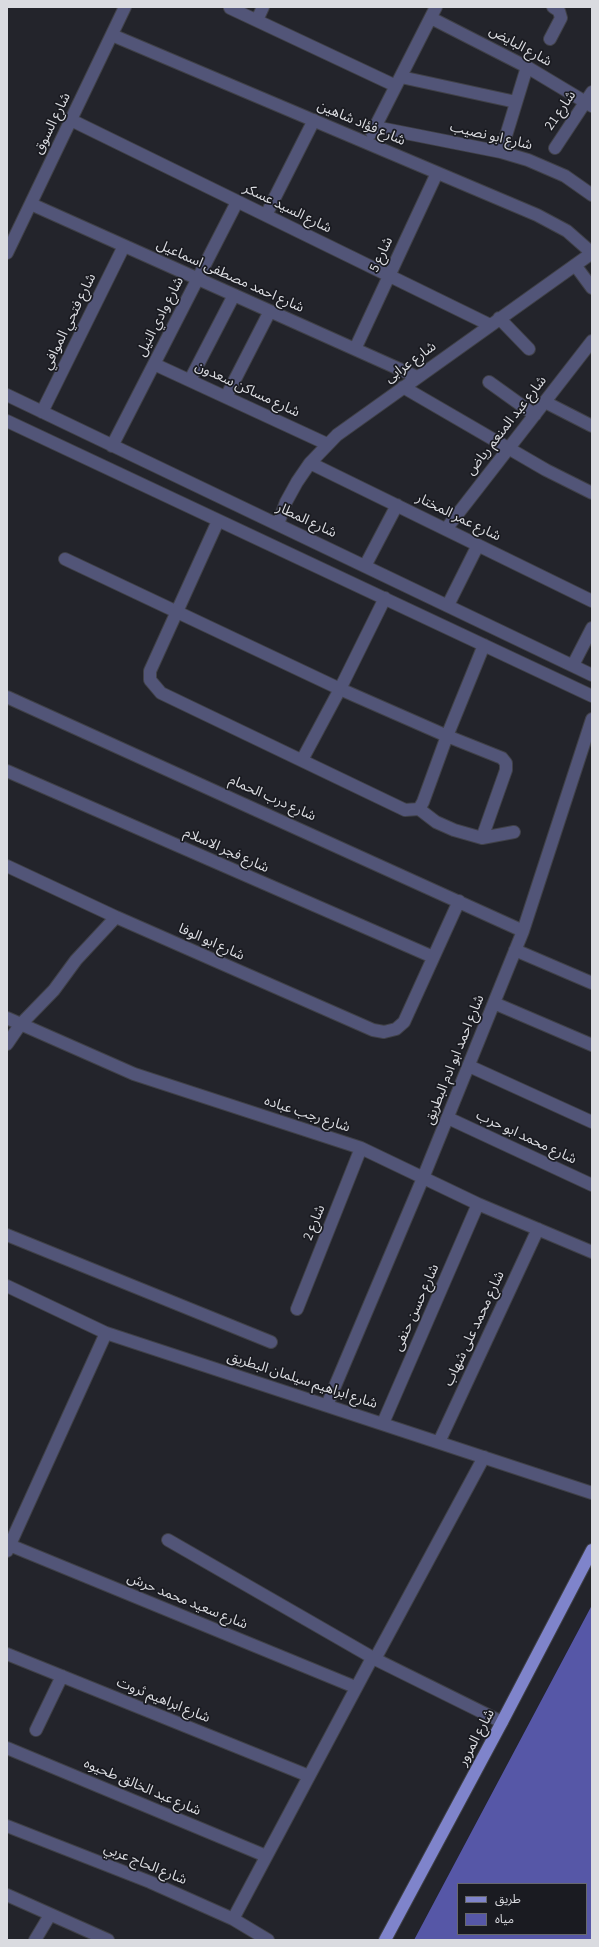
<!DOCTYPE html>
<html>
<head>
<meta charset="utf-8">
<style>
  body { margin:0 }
  #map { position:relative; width:599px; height:1947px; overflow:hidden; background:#23242b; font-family:"Source Sans 3","Noto Sans Arabic",sans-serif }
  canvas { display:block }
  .frame { position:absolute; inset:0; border:8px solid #dadbe0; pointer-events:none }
  .legend { position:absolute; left:457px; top:1883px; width:130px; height:52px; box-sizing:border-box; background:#1a1b21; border:1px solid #67686d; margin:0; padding:5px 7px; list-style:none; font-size:12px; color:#dadbe0 }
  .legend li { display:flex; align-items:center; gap:8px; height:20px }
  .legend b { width:20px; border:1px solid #67686d }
</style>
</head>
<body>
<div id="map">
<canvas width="599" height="1947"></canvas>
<div class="frame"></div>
<ul class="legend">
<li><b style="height:5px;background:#7f84cb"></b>طريق</li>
<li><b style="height:11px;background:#5657a7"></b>مياه</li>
</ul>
</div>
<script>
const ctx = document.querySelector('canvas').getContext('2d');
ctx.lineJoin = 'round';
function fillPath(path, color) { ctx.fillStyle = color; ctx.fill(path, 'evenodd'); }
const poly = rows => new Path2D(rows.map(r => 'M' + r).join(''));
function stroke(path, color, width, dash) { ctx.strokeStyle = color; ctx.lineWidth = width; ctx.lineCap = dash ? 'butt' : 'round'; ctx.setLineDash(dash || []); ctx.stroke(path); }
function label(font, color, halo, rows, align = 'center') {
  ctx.font = font + ' "Source Sans 3","Noto Sans Arabic",sans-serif'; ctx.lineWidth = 3.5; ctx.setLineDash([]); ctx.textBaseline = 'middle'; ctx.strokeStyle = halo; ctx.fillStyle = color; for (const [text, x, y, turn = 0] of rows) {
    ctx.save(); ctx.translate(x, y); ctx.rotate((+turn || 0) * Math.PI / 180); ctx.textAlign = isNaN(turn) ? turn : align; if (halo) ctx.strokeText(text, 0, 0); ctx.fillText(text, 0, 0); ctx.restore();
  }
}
fillPath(poly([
  [592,1605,592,1940,414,1940],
  [458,1884,586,1884,586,1934,458,1934]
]), '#5657a7');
const minor = poly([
  [230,8,396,86],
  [431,18,527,67,592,106],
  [257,20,263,7],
  [112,35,537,215,567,231,592,253],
  [550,39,561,18,559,11,553,7],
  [401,77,516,102],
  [71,120,490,325],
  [375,127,501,152,528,160,565,176,592,195],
  [372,133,436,7],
  [555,148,592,92],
  [501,152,527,67],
  [31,204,417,377],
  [266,215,314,120],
  [7,253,125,7],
  [575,265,592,288],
  [499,318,529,349],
  [355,349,437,173],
  [154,364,327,444],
  [190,380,234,295],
  [489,382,535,415],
  [403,387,546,470,592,493],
  [7,395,592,675],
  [226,397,270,311],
  [545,402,592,426],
  [42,412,124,246],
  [7,421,592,696],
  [112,446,237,202],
  [310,463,592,601],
  [218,521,150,671,150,680,161,693,405,810,419,809,423,802,447,736,484,645],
  [278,524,286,502,297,482,310,463,337,435,592,253],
  [446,529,592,341],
  [65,559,340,689,447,736,502,758,506,763,506,770,482,838],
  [365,566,397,505],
  [448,605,478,545],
  [573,665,592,628],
  [7,697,523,931],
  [302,760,340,689,385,598],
  [7,771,433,957],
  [419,809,436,822,454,830,482,838,514,832],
  [7,866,116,917,373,1030,384,1032,396,1029,404,1022,459,901],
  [515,950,592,983],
  [494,1003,592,1045],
  [7,1018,134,1074,361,1148,478,1204,592,1252],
  [7,1044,20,1025,54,990,76,960,116,917],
  [469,1066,592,1122],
  [448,1118,592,1185],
  [7,1235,271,1342],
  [7,1286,106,1333,592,1493],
  [297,1309,361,1148],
  [327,1405,423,1178,523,931,592,719],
  [383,1423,478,1204],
  [439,1442,538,1229],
  [168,1540,375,1659,484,1457],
  [7,1544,355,1687],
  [7,1551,106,1333],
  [7,1654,309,1776],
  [36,1730,62,1676],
  [7,1748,266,1856],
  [7,1826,150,1882,233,1919,268,1940],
  [7,1895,108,1940],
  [233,1919,371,1660,375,1659,502,1722],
  [35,1940,50,1915]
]);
const major = poly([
  [385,1940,502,1722,592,1550]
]);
stroke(minor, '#404148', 14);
stroke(major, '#404148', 14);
stroke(minor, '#525578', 12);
stroke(major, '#7f84cb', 12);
label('14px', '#dadbe0', '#1a1b21', [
  ["شارع البايض",520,47,29],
  ["شارع 21",561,111,-56],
  ["شارع السوق",53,124,-64],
  ["شارع فؤاد شاهين",361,124,23],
  ["شارع ابو نصيب",491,137,13],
  ["شارع السيد عسكر",287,209,26],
  ["شارع 5",382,255,-65],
  ["شارع احمد مصطفى اسماعيل",230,277,24],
  ["شارع وادي النيل",161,317,-63],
  ["شارع فتحي الموافي",70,322,-64],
  ["شارع عرابى",411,363,-36],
  ["شارع مساكن سعدون",247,390,25],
  ["شارع عبد المنعم رياض",507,426,-52],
  ["شارع عمر المختار",458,518,26],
  ["شارع المطار",306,521,25],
  ["شارع درب الحمام",272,799,24],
  ["شارع فجر الاسلام",226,851,24],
  ["شارع ابو الوفا",211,943,24],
  ["شارع احمد ابو ادم البطريق",455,1060,-68],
  ["شارع رجب عباده",307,1115,18],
  ["شارع محمد ابو حرب",526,1138,25],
  ["شارع 2",315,1223,-68],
  ["شارع حسن حنفى",417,1308,-66],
  ["شارع محمد على شهاب",475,1329,-65],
  ["شارع ابراهيم سيلمان البطريق",302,1381,18],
  ["شارع سعيد محمد حرش",187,1602,22],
  ["شارع ابراهيم ثروت",163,1701,22],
  ["شارع المرور",477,1738,-62],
  ["شارع عبد الخالق طحيوه",142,1788,23],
  ["شارع الحاج عربي",145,1865,22]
]);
</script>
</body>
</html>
